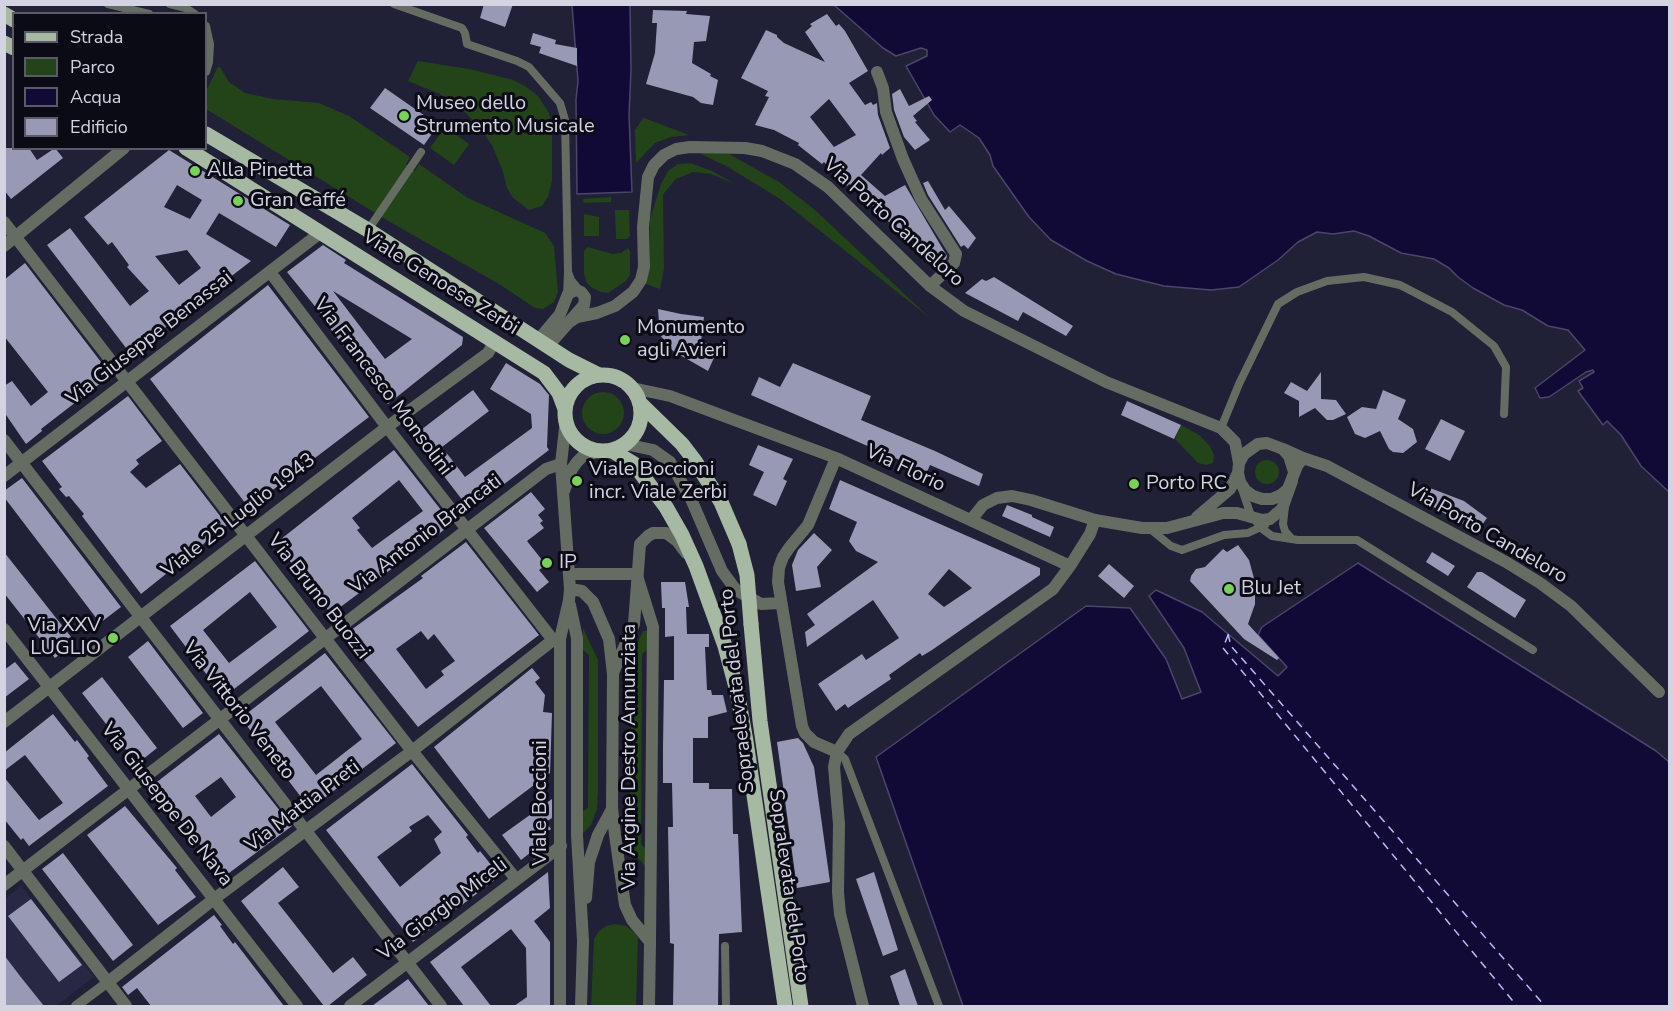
<!DOCTYPE html>
<html>
<head>
<meta charset="utf-8">
<style>
  body { margin:0 }
  #map { position:relative; width:1674px; height:1011px; overflow:hidden; background:#202036; font-family:"Nunito Sans",sans-serif }
  canvas { display:block }
  .frame { position:absolute; inset:0; border:6px solid #d3d3e2; pointer-events:none }
  .legend { position:absolute; left:12px; top:12px; width:195px; height:138px; box-sizing:border-box; background:#0b0b15; border:2px solid #5b5b67; margin:0; padding:8px 10px; list-style:none; font-size:18px; color:#d3d3e2 }
  .legend li { display:flex; align-items:center; gap:12px; height:30px }
  .legend b { width:30px; border:2px solid #5b5b67 }
</style>
</head>
<body>
<div id="map">
<canvas width="1674" height="1011"></canvas>
<div class="frame"></div>
<ul class="legend">
<li><b style="height:8px;background:#a7b8a3"></b>Strada</li>
<li><b style="height:16px;background:#234418"></b>Parco</li>
<li><b style="height:16px;background:#110936"></b>Acqua</li>
<li><b style="height:16px;background:#9899b5"></b>Edificio</li>
</ul>
</div>
<script>
const ctx = document.querySelector('canvas').getContext('2d');
ctx.lineJoin = 'round';
function fillPath(path, color) { ctx.fillStyle = color; ctx.fill(path, 'evenodd'); }
const poly = rows => new Path2D(rows.map(r => 'M' + r).join(''));
function stroke(path, color, width, dash) { ctx.strokeStyle = color; ctx.lineWidth = width; ctx.lineCap = dash ? 'butt' : 'round'; ctx.setLineDash(dash || []); ctx.stroke(path); }
function label(font, color, halo, rows, align = 'center') {
  ctx.font = font + ' "Nunito Sans",sans-serif'; ctx.lineWidth = 6; ctx.setLineDash([]); ctx.textBaseline = 'middle'; ctx.strokeStyle = halo; ctx.fillStyle = color; for (const [text, x, y, turn = 0] of rows) {
    ctx.save(); ctx.translate(x, y); ctx.rotate((+turn || 0) * Math.PI / 180); ctx.textAlign = isNaN(turn) ? turn : align; if (halo) ctx.strokeText(text, 0, 0); ctx.fillText(text, 0, 0); ctx.restore();
  }
}
fillPath(poly([
  [21,886,94,977,56,1006,5,1006,5,899]
]), '#292844');
fillPath(poly([
  [418,61,469,69,513,80,525,86,538,96,549,113,552,128,552,181,548,197,542,206,529,210,513,198,507,188,503,172,493,147,481,129,467,114,440,94,408,81],
  [218,67,220,67,229,82,245,93,273,99,319,103,349,116,410,157,406,164,415,171,419,164,468,198,545,233,554,246,558,292,554,302,543,309,535,308,499,284,390,222,206,109,206,91],
  [644,117,644,118,689,135,671,137,655,143,636,163,635,130],
  [445,127,469,144,454,165,430,148],
  [702,152,729,154,779,182,815,210,930,318,780,199,728,167,701,154],
  [690,163,712,171,735,184,711,174,693,172,676,179,665,192,663,195,664,269,660,289,646,284,650,266,650,219,661,184,668,171,678,164],
  [611,197,611,202,584,203,583,199],
  [615,210,629,210,630,236,627,239,616,239],
  [584,214,599,217,599,236,584,236],
  [588,247,612,254,621,253,628,248,630,251,630,275,626,281,608,293,601,292,591,287,587,283,584,274,584,251],
  '582 413a21 21 0 1 1 42 0a21 21 0 1 1-42 0Z',
  [1181,425,1199,435,1210,446,1214,455,1213,463,1206,465,1198,463,1175,439],
  '1255 472a12 12 0 1 1 24 0a12 12 0 1 1-24 0Z',
  [583,628,598,660,598,792,597,809,591,825,580,836,580,813,588,808,589,655,582,649],
  [643,631,647,631,647,650,642,654,641,844,647,850,646,867,638,858,630,840,631,665,637,644],
  [615,924,626,926,633,931,638,938,636,1006,591,1006,594,939,599,931,606,926]
]), '#234418');
const water = poly([
  [572,5,630,5,631,69,629,115,632,192,577,194,576,99,578,81,572,5],
  [834,5,1669,5,1669,492,1641,466,1621,435,1607,421,1603,425,1578,391,1583,388,1579,381,1594,372,1593,370,1586,372,1549,397,1540,398,1535,388,1585,350,1568,330,1548,326,1522,310,1504,305,1473,288,1458,277,1449,268,1434,259,1401,253,1369,236,1354,231,1333,234,1317,232,1298,242,1278,260,1239,287,1211,290,1164,286,1116,274,1087,261,1051,240,1029,217,993,166,990,155,979,138,960,125,950,132,934,115,906,66,927,56,927,50,921,48,896,56,883,48,834,5],
  [1358,563,1656,751,1669,762,1669,1006,963,1006,876,757,1086,606,1130,608,1166,659,1182,699,1201,692,1184,648,1149,596,1156,590,1202,612,1278,676,1287,667,1258,635,1262,627,1358,563]
]);
fillPath(water, '#110936');
stroke(water, '#4b466a', 1.5);
stroke(poly([
  [1228,634,1231,646,1545,1006],
  [1228,635,1223,648,1517,1006]
]), '#bbbcfd', 1.5, [8, 6]);
fillPath(poly([
  [484,4,513,4,505,27,480,18],
  [653,10,687,11,686,14,710,16,706,41,694,42,692,63,711,74,710,76,718,80,713,105,701,103,693,97,646,84,655,53,657,23,652,23],
  [827,14,836,26,839,24,845,31,868,71,849,83,865,105,871,102,873,105,877,103,878,115,890,148,882,155,881,153,861,175,885,196,905,185,947,256,946,259,936,269,868,201,849,184,847,186,824,162,822,164,798,145,799,143,774,130,755,125,769,97,765,96,768,91,741,78,766,30,777,35,777,37,784,43,825,62,805,32,812,26,810,24],
  [829,99,856,135,834,147,810,117],
  [533,33,556,40,555,44,577,48,577,66,539,53,541,47,530,44],
  [385,88,438,125,424,145,370,108],
  [900,89,909,106,929,96,932,100,913,116,917,121,915,122,930,140,915,150,904,137,894,110,892,94],
  [4,148,29,148,37,160,55,148,63,158,11,199,4,190],
  [169,150,290,225,276,247,219,213,206,234,251,261,153,337,156,340,133,357,47,245,70,228,130,306,149,291,127,267,129,265,112,242,108,245,84,217],
  [177,185,202,200,190,219,164,207],
  [187,250,201,268,179,285,155,256],
  [928,181,945,210,949,206,976,238,968,249,964,245,961,247,928,195,923,183],
  [323,245,346,260,344,263,463,337,462,345,388,404,329,327,331,326,287,272],
  [333,291,384,322,412,339,385,359],
  [25,263,111,375,41,429,42,431,26,444,4,412,4,386,12,381,31,406,48,392,4,336,4,280],
  [994,277,1073,326,1066,336,1023,312,1018,321,965,293,982,279,986,281],
  [268,285,369,417,249,508,150,379],
  [658,309,681,314,704,317,701,341,718,349,708,371,673,351,660,335],
  [506,363,540,384,549,395,547,447,549,450,470,510,413,436,473,390,489,411,442,447,465,477,532,428,531,414,490,389],
  [793,363,871,396,861,420,935,451,983,474,979,486,930,465,927,472,751,395,759,377,780,387],
  [1321,372,1321,399,1336,400,1346,414,1333,420,1327,420,1315,408,1299,417,1299,401,1284,393,1291,382,1307,391],
  [1383,390,1406,400,1398,419,1413,429,1417,442,1403,453,1393,452,1389,449,1380,431,1365,438,1355,434,1347,417,1362,407,1376,409],
  [128,396,162,441,136,460,139,464,130,472,146,488,180,464,227,525,141,594,82,516,84,514,69,496,66,497,59,489,62,487,42,461],
  [1127,401,1181,425,1174,439,1121,415],
  [1441,419,1465,431,1450,461,1425,449],
  [758,445,793,459,783,479,787,481,776,506,753,495,764,472,749,465],
  [394,450,452,524,331,614,276,543],
  [399,480,423,511,372,548,357,530,360,528,352,518],
  [22,478,121,607,100,623,4,497,4,491],
  [840,480,1040,568,1040,575,932,650,922,656,920,653,889,675,891,679,848,708,845,704,836,711,818,684,862,654,866,660,899,638,873,600,807,647,805,632,815,625,807,614,878,562,856,551,849,541,857,522,829,509],
  [949,569,972,588,944,607,928,594],
  [1430,488,1464,501,1487,518,1477,532,1423,501],
  [531,492,545,509,538,515,543,521,540,523,544,528,527,541,546,565,539,570,549,582,537,592,484,528],
  [1007,505,1032,515,1032,517,1054,527,1050,537,1002,516],
  [814,533,832,550,817,567,821,587,796,591,792,565,798,550],
  [466,542,539,635,418,727,344,635,423,578,421,576],
  [421,631,428,640,434,634,455,661,441,671,444,675,426,689,396,649],
  [1238,545,1249,560,1255,582,1255,604,1248,624,1279,658,1277,660,1244,639,1190,581,1191,576,1196,569,1205,567,1223,549,1227,552],
  [4,552,75,642,55,658,4,593],
  [1432,552,1455,566,1448,576,1426,562],
  [255,561,309,631,225,696,211,677,210,679,170,626],
  [250,592,277,627,229,663,203,630],
  [1109,564,1134,586,1124,598,1098,576],
  [1477,572,1482,572,1526,600,1515,618,1467,587],
  [661,582,685,582,689,607,686,607,687,634,709,634,709,647,705,647,707,690,711,690,712,695,723,695,727,712,708,717,708,738,693,738,693,783,709,783,709,789,732,789,733,834,738,834,742,932,719,934,718,1006,673,1006,674,944,670,943,668,827,673,827,672,783,663,783,663,747,664,680,674,680,674,636,665,637,665,608,662,608],
  [148,641,203,713,183,728,128,657],
  [325,653,396,743,310,809,241,718],
  [321,686,362,739,316,775,275,722],
  [15,662,29,679,4,698,4,670],
  [532,668,540,678,535,682,545,695,543,712,552,713,550,773,489,819,434,747],
  [102,677,157,748,137,764,82,693],
  [53,714,75,742,77,740,89,756,87,758,108,786,29,846,23,838,21,840,4,819,4,777,39,820,63,803,25,755,4,771,4,753],
  [219,734,292,826,225,876,153,785],
  [221,777,236,797,211,817,195,796],
  [798,738,803,743,814,767,830,882,797,888,777,742],
  [412,764,468,835,466,837,478,853,480,851,500,876,413,942,326,830],
  [428,815,442,832,434,839,441,853,400,887,377,857,412,831,409,827],
  [552,799,552,818,546,822,551,829,546,833,549,838,521,860,502,835],
  [125,806,177,868,175,870,196,897,158,925,87,835],
  [63,853,133,945,113,961,42,869],
  [283,867,299,887,278,903,333,973,353,957,367,975,328,1006,324,1006,241,901],
  [548,872,550,908,534,921,550,942,550,1006,514,1006,527,997,526,948,511,929,461,967,491,1006,464,1006,430,962],
  [874,872,898,950,883,956,856,879],
  [31,899,82,965,59,982,8,916],
  [214,915,222,925,220,926,233,944,235,942,284,1006,151,1006,137,988,128,995,122,987],
  [4,955,20,976,44,1006,4,1006],
  [905,969,918,1006,900,1006,890,976],
  [408,979,429,1006,372,1006]
]), '#9899b5');
stroke(poly([
  [108,4,149,14],
  [170,4,186,8,195,14],
  [394,4,462,28,465,33,467,44,517,61,529,67,560,103,565,120,568,272],
  [206,26,210,44,209,62,206,72],
  [368,230,421,152],
  [567,296,568,272,571,280,580,291],
  [1221,428,1239,384,1278,304,1297,292,1327,281,1364,277,1400,285,1452,312,1494,346,1506,367,1504,414],
  [1241,486,1250,513,1261,528,1272,536,1298,540,1357,540,1533,650],
  [1285,506,1283,524,1285,531,1291,538],
  [1149,528,1171,546,1182,550,1224,535,1248,533,1265,525],
  [837,752,845,759,939,1006],
  [725,946,726,1006]
]), '#656d63', 8);
stroke(poly([
  [76,1006,108,982]
]), '#656d63', 10);
stroke(poly([
  [877,72,883,88,886,112,903,159,921,199,956,254,954,263,930,286],
  [4,222,412,751,516,879],
  [270,272,387,427,553,640],
  [565,325,577,317,597,313,615,306,633,292,641,280,644,267,643,227,648,177,654,165,664,155,676,149,690,147,745,148,762,151,795,164,828,187,930,286,964,311,1106,382,1221,428,1235,442,1239,463],
  [539,339,560,314,568,294,576,290,581,292,585,297,584,305,548,346],
  [632,388,670,396,836,458,1070,566],
  [625,444,653,450,670,462,691,499,722,571,736,590,761,604,780,603],
  [1283,449,1303,458,1297,466,1288,489,1281,495,1272,499,1262,499,1253,496,1245,490,1240,482,1238,473,1239,463,1244,454,1258,444,1267,443,1283,449,1289,456,1294,472],
  [836,458,808,525,789,548,783,557,779,568,778,582,802,726,805,733,814,742,837,752],
  [1303,458,1327,466,1506,562,1540,583,1571,606,1659,692],
  [4,476,320,233],
  [1197,517,1230,489,1238,473],
  [971,520,983,505,997,498,1012,496,1031,500,1095,520,1142,528,1167,528,1223,513,1237,513,1262,520,1270,519,1282,509,1292,481],
  [638,579,653,627,650,942],
  [4,846,126,1006],
  [4,885,546,469,561,464],
  [108,982,214,899,412,751,553,640,560,639],
  [350,1006,561,846],
  [863,1006,840,914,838,892,839,824,834,767,837,752,849,734,1053,589,1070,566,1090,534,1095,520]
]), '#656d63', 12);
stroke(poly([
  [4,246,124,148],
  [4,440,441,1006],
  [564,491,572,469,577,462,582,457,599,451],
  [570,574,637,574],
  [570,589,582,591,593,602,609,639,613,674,612,808,615,835,625,905,632,920,650,942,649,1006],
  [570,605,577,638,577,835,583,941,581,1006],
  [4,629,297,1006],
  [613,673,634,624,640,544,648,536,653,533,666,533,677,541,686,553],
  [4,722,387,427,488,353,495,341],
  [586,898,589,862,598,835,612,809],
  [560,1006,560,639,569,600,570,589,561,464,566,419]
]), '#656d63', 12);
stroke(poly([
  [4,14,14,20],
  [4,43,14,48],
  [206,134,368,230,569,360,599,375],
  [186,148,544,373,559,393,565,409],
  '565 413a38 38 0 1 1 76 0a38 38 0 1 1-76 0Z',
  [640,403,682,444,695,461,721,502,739,544],
  [611,450,634,464,666,507,682,535,696,566,725,646,737,691,746,741,785,1006],
  [751,624,760,721,801,1006]
]), '#a7b8a3', 15);
stroke(poly([
  [739,544,747,575,751,624]
]), '#a7b8a3', 15);
for (const [x, y, r, color] of [
  [404,116,6,"#78d259"],
  [195,171,6,"#78d259"],
  [238,201,6,"#78d259"],
  [625,340,6,"#78d259"],
  [577,481,6,"#78d259"],
  [1134,484,6,"#78d259"],
  [547,563,6,"#78d259"],
  [1229,589,6,"#78d259"],
  [113,638,6,"#78d259"]
]) { const dot = new Path2D(); dot.arc(x, y, r, 0, 2 * Math.PI); ctx.fillStyle = color; ctx.fill(dot); stroke(dot, '#0b0b15', 2); }
label('20px', '#d3d3e2', '#0b0b15', [
  ["Museo dello",416,104],
  ["Strumento Musicale",416,127],
  ["Alla Pinetta",207,171],
  ["Gran Caffé",250,201],
  ["Monumento",637,328],
  ["agli Avieri",637,351],
  ["Viale Boccioni",589,470],
  ["incr. Viale Zerbi",589,493],
  ["Porto RC",1146,484],
  ["IP",559,563],
  ["Blu Jet",1241,589],
  ["Via XXV",101,626,"right"],
  ["LUGLIO",101,649,"right"]
], 'left');
label('20px', '#d3d3e2', '#0b0b15', [
  ["Via Porto Candeloro",893,223,42],
  ["Viale Genoese Zerbi",440,283,32],
  ["Via Giuseppe Benassai",150,339,-38],
  ["Via Francesco Monsolini",382,387,53],
  ["Via Florio",905,469,25],
  ["Viale 25 Luglio 1943",239,516,-38],
  ["Via Porto Candeloro",1487,534,30],
  ["Via Antonio Brancati",426,535,-37],
  ["Via Bruno Buozzi",318,597,52],
  ["Sopraelevata del Porto",738,691,-96],
  ["Via Vittorio Veneto",238,711,52],
  ["Via Argine Destro Annunziata",630,757,-90],
  ["Viale Boccioni",541,803,-90],
  ["Via Giuseppe De Nava",166,805,52],
  ["Via Mattia Preti",303,807,-37],
  ["Sopralevata del Porto",788,886,82],
  ["Via Giorgio Miceli",443,910,-37]
]);
</script>
</body>
</html>
